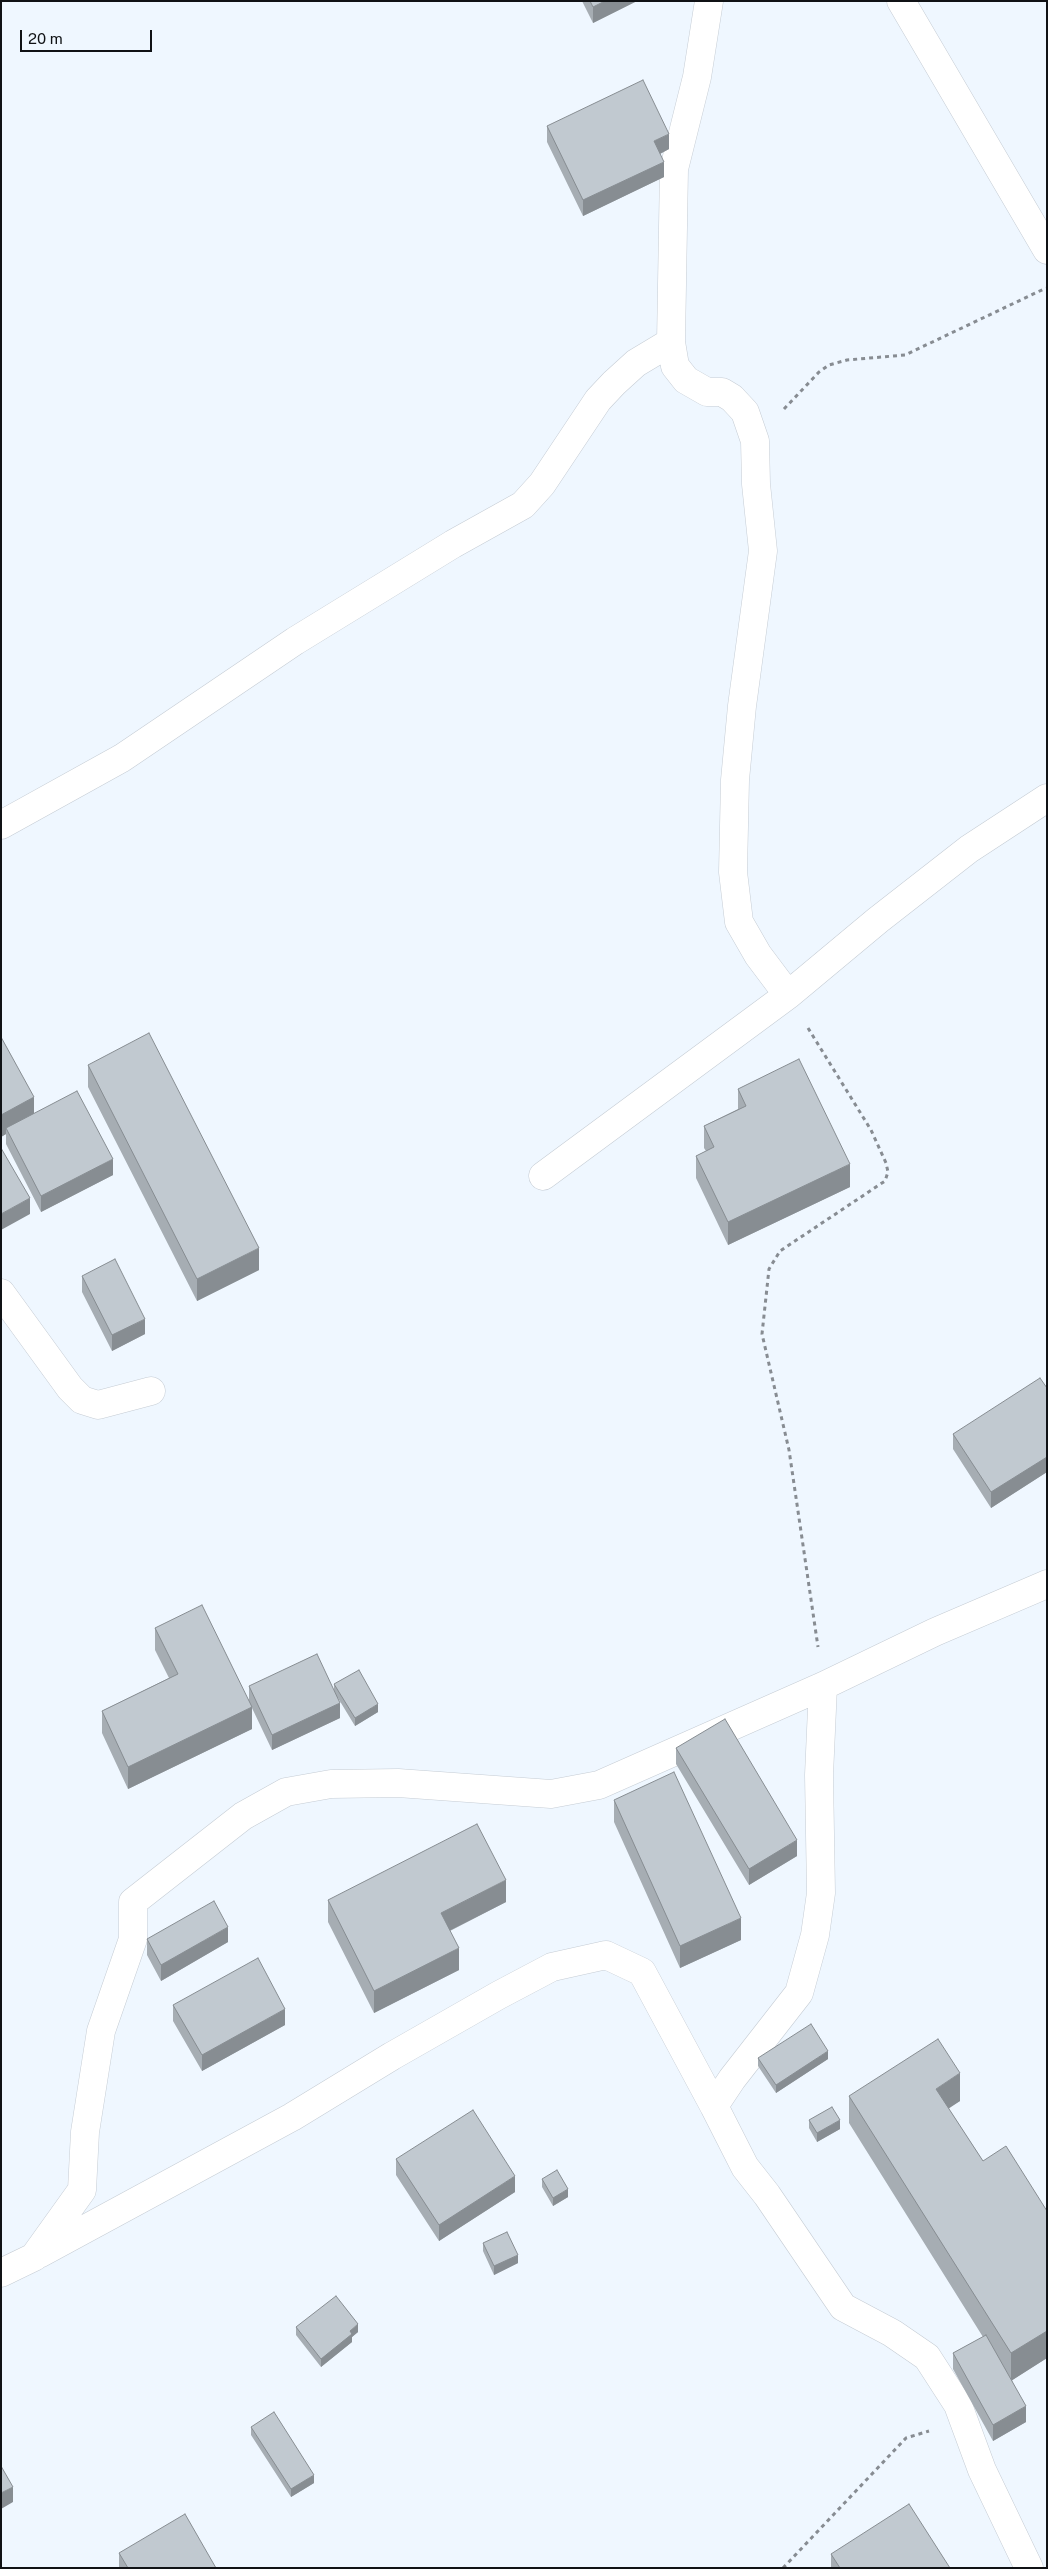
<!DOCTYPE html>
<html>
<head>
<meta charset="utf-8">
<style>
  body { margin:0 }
  #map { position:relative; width:1048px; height:2569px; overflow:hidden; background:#eff7ff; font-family:"Public Sans",sans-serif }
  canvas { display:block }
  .frame { position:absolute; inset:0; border:2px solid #101215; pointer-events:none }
  .scale { position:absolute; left:20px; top:30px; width:132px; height:22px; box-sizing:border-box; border:2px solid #101215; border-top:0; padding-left:6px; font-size:15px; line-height:18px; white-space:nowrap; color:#101215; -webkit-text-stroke:4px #eff7ff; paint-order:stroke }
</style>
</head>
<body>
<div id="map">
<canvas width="1048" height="2569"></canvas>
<div class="frame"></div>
<div class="scale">20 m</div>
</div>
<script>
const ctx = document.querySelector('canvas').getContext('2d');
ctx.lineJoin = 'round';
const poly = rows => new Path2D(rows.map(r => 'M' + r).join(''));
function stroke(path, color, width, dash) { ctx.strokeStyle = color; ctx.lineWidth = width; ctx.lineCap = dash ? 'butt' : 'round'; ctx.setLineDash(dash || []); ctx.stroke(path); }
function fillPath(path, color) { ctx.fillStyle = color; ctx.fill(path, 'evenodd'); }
const minor = poly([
  [709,1,697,77,674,169,671,342,675,366,686,380,707,392,722,392,732,398,745,412,755,441,756,484,763,551,742,706,735,780,733,872,739,922,758,955,788,995],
  [901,1,1047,250],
  [1,825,122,758,295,641,453,544,523,505,542,484,598,400,614,383,636,363,671,342],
  [543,1176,788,995,878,920,969,849,1047,798],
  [1,1293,70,1388,82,1400,98,1405,151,1391],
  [823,1686,819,1775,821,1893,815,1935,799,1993,732,2079,714,2106,745,2167,767,2195,843,2307,892,2333,927,2357,958,2405,982,2470,1029,2568],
  [39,2254,292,2117,392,2056,499,1995,552,1967,606,1955,642,1972,714,2106],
  [1,2273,34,2257,82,2190,85,2132,101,2031,133,1939,133,1902,243,1816,286,1792,331,1784,398,1783,551,1794,599,1785,823,1686,935,1632,1047,1584]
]);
stroke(minor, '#c5ccd4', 29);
stroke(poly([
  [784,409,819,372,829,365,847,360,905,355,1046,288],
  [808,1028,871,1130,886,1163,888,1172,885,1181,780,1251,769,1269,762,1334,789,1450,818,1647],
  [783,2568,906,2438,929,2431]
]), '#878c92', 3, [4, 4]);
stroke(minor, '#fff', 28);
fillPath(poly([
  [582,1,637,1,593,23],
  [547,126,669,149,660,154,664,177,583,216,547,142],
  [1,1037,34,1113,113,1175,41,1212,6,1144,6,1134,1,1137],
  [88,1065,259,1270,197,1301,88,1087],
  [738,1089,850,1187,728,1245,696,1178,696,1156,706,1151,704,1148,704,1126,738,1109],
  [82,1276,145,1334,112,1351,82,1292],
  [1047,1388,1047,1472,991,1508,953,1449,953,1434],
  [155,1628,249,1700,249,1686,334,1691,334,1684,378,1712,355,1726,338,1698,340,1718,272,1750,252,1708,252,1729,128,1789,102,1733,102,1711,169,1678,155,1650],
  [676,1748,797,1856,749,1885,676,1764],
  [614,1800,741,1940,680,1968,614,1822],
  [328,1900,506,1902,450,1931,459,1970,374,2013,328,1922],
  [147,1939,228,1942,161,1981,147,1955],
  [173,2005,285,2025,202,2071,173,2021],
  [758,2058,828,2059,776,2093,758,2066],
  [849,2096,960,2101,948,2108,983,2161,1047,2211,1047,2358,1012,2380,1026,2422,993,2441,953,2369,953,2353,983,2337,849,2123],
  [809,2120,840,2129,817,2142,809,2128],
  [396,2159,515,2192,439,2241,396,2175],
  [542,2179,568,2197,553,2206,542,2187],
  [483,2243,518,2263,494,2275,483,2251],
  [296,2327,358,2332,352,2337,352,2342,321,2367,296,2335],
  [251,2427,314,2483,291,2497,251,2435],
  [119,2553,216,2568,119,2568],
  [831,2554,950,2568,831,2568]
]), '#a6adb3');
fillPath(poly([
  [605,1,637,1,593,23,593,7],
  [669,134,669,149,654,157,654,141],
  [664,162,664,177,583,216,583,200],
  [34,1097,34,1120,6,1128,6,1134,1,1137,1,1115],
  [113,1159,113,1175,41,1212,41,1196],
  [850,1164,850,1187,728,1245,728,1222],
  [30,1198,30,1214,1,1230,1,1214],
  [259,1248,259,1270,197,1301,197,1279],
  [145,1319,145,1334,112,1351,112,1335],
  [1047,1457,1047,1472,991,1508,991,1492],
  [340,1703,340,1718,272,1750,272,1735],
  [378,1704,378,1712,355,1726,355,1718],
  [252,1707,252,1729,128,1789,128,1767],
  [797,1840,797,1856,749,1885,749,1869],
  [506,1880,506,1902,441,1935,441,1913],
  [741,1918,741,1940,680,1968,680,1946],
  [228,1927,228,1942,161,1981,161,1965],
  [459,1948,459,1970,374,2013,374,1991],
  [285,2009,285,2025,202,2071,202,2055],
  [828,2051,828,2059,776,2093,776,2085],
  [960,2073,960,2101,936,2117,936,2089],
  [840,2120,840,2129,817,2142,817,2133],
  [515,2176,515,2192,439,2241,439,2225],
  [568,2189,568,2197,553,2206,553,2198],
  [518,2255,518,2263,494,2275,494,2266],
  [358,2324,358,2332,352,2337,352,2342,321,2367,321,2359,350,2331],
  [1047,2331,1047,2358,1011,2381,1011,2353],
  [1026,2406,1026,2422,993,2441,993,2425],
  [314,2475,314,2483,291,2497,291,2489],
  [13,2487,13,2502,1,2509,1,2493]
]), '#878d92');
const building = poly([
  [590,1,605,1,593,7,590,1],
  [643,80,669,134,654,141,664,162,583,200,547,126,643,80],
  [149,1033,259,1248,197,1279,88,1065,149,1033],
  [1,1037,34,1097,1,1115,1,1037],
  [799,1059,850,1164,728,1222,696,1156,714,1147,704,1126,746,1106,738,1089,799,1059],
  [77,1091,113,1159,41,1196,6,1128,77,1091],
  [1,1148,30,1198,1,1214,1,1148],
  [115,1259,145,1319,112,1335,82,1276,115,1259],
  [1040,1378,1047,1388,1047,1457,991,1492,953,1434,1040,1378],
  [202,1605,252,1707,128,1767,102,1711,178,1674,155,1628,202,1605],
  [317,1654,340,1703,272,1735,249,1686,317,1654],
  [359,1670,378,1704,355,1718,334,1684,359,1670],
  [725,1719,797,1840,749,1869,676,1748,725,1719],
  [674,1772,741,1918,680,1946,614,1800,674,1772],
  [477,1824,506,1880,441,1913,459,1948,374,1991,328,1900,477,1824],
  [214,1901,228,1927,161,1965,147,1939,214,1901],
  [258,1958,285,2009,202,2055,173,2005,258,1958],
  [811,2024,828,2051,776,2085,758,2058,811,2024],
  [938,2039,960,2073,936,2089,983,2161,1006,2146,1047,2211,1047,2331,1011,2353,849,2096,938,2039],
  [832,2107,840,2120,817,2133,809,2120,832,2107],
  [473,2110,515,2176,439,2225,396,2159,473,2110],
  [557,2170,568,2189,553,2198,542,2179,557,2170],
  [507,2232,518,2255,494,2266,483,2243,507,2232],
  [336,2296,358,2324,350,2331,352,2334,321,2359,296,2327,336,2296],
  [986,2335,1026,2406,993,2425,953,2353,986,2335],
  [274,2412,314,2475,291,2489,251,2427,274,2412],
  [1,2466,13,2487,1,2493,1,2466],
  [909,2504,950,2568,840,2568,831,2554,909,2504],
  [185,2514,216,2568,128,2568,119,2553,185,2514]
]);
fillPath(building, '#c1c9d0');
stroke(building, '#878d92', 1);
</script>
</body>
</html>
